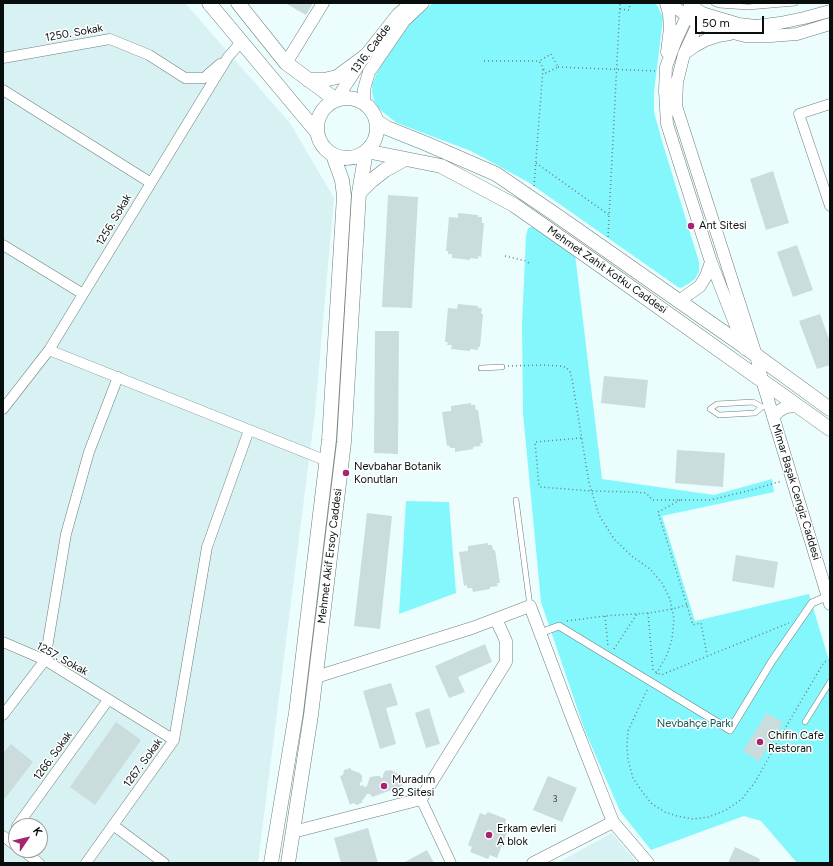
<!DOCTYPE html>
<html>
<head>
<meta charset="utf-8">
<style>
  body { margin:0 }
  #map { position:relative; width:833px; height:866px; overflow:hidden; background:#ecfdfe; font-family:Figtree,sans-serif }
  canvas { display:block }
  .frame { position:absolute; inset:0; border:4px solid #080e0e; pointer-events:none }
  .north { position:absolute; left:8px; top:818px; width:40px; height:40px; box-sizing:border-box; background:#fff; border:1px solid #9c9f9f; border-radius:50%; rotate:55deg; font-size:11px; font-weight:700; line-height:16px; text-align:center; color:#080e0e }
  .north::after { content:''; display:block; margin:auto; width:14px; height:18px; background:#a62471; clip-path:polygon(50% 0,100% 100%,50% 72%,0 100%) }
  .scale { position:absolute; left:695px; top:16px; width:69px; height:18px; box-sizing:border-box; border:2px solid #080e0e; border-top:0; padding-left:5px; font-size:12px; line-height:14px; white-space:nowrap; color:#080e0e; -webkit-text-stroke:3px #fff; paint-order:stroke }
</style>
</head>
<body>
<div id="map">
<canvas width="833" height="866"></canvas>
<div class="frame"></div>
<div class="north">K</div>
<div class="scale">50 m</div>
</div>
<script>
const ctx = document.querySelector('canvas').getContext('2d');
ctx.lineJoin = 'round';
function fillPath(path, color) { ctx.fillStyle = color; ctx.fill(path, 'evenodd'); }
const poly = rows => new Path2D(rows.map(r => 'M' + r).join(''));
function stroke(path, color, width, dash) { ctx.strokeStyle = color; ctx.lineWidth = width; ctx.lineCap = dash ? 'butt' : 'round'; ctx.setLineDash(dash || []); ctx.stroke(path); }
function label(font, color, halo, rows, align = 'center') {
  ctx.font = font + ' Figtree,sans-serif'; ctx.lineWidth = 3; ctx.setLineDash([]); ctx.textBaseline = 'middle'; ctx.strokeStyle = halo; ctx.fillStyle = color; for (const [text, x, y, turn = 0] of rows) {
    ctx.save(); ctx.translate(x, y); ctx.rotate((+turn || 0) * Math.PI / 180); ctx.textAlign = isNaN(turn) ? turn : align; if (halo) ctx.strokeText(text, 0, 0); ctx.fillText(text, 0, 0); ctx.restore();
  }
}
fillPath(poly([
  [3,3,185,3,290,123,334,198,315,412,258,863,3,863],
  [16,826,40,826,40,850,16,850],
  [612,833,637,863,557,863]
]), '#d8f2f3');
fillPath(poly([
  [433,3,654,3,657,5,660,11,663,18,654,92,654,112,662,141,699,262,699,272,695,279,688,284,681,288,678,287,528,182,471,151,397,123,379,109,374,101,372,92,372,85,376,75,389,51,404,29],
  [532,227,535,227,575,254,602,479,714,495,772,479,774,492,662,516,695,621,809,594,830,664,830,863,797,863,761,821,744,816,651,850,620,811,585,731,541,602,523,413,522,324,526,236,528,228],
  [406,501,449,502,456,593,399,614]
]), '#83f7fc');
fillPath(poly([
  [285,3,313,3,306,15],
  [773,171,789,223,766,230,750,179],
  [388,195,418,197,412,308,382,307],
  [458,213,478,215,478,217,482,217,482,223,484,223,481,257,478,256,478,259,470,258,470,260,452,258,452,254,448,254,448,251,446,251,449,217,458,218],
  [797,245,813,290,793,297,777,252],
  [458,304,478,306,478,308,482,308,481,314,483,314,480,347,478,347,478,350,470,349,470,351,451,349,452,345,447,345,448,342,445,342,448,308,457,309],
  [820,314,830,342,830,365,817,369,799,321],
  [375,331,399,331,398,454,374,453],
  [604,376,648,380,645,408,601,403],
  [471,403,471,405,475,405,476,410,478,410,483,443,480,443,481,446,473,447,473,449,455,452,455,448,450,448,450,446,447,446,442,412,451,411,451,406],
  [677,450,725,453,723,487,675,483],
  [367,513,392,516,380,629,354,626],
  [488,543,488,545,492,545,493,550,495,550,500,583,497,583,498,586,490,587,490,589,473,592,472,588,467,588,467,585,464,586,459,552,468,551,468,546],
  [736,555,778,562,774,588,732,581],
  [485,644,492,662,458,677,465,692,449,698,435,666],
  [391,683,398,705,386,708,396,744,380,749,363,691],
  [429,708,440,744,426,748,415,713],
  [767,713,783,723,759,761,743,751],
  [116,722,141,740,95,805,70,787],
  [11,744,33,762,3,801,3,753],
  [351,768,351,770,360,773,362,776,362,781,360,783,360,786,363,785,364,787,367,786,370,777,376,776,380,776,381,778,383,777,383,775,385,771,391,770,398,774,401,773,403,779,401,783,403,786,372,797,370,794,367,794,362,801,363,802,357,805,353,803,350,805,340,776,343,775,344,770],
  [548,776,577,788,562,822,533,810],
  [488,812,506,819,505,823,510,825,497,858,490,855,488,859,470,852,472,847,468,845,480,813,485,815],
  [368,828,378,863,341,863,334,838],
  [735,847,760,859,759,863,728,863],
  [427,850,434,863,403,863]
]), '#cbdcdc');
const service = poly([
  [714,3,719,5,748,7,795,3],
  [481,368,502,367],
  [762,407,753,402,717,404,710,409,719,415,755,413,762,407,769,406],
  [516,500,530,606],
  [805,722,830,682]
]);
const pedestrian = poly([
  [540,633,559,626,730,730,772,661,812,603,828,596]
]);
const minor = poly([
  [3,58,110,39,149,55,185,78,204,78,220,64],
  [3,90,151,183],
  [830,104,799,114,830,206],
  [3,245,83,294],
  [49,350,327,461],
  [3,409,49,350,228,57,242,41],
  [3,642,45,660,174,740,86,863],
  [3,715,45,660,66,534,89,452,118,377],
  [174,740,207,547,249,430],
  [421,799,451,863],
  [113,825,164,863],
  [17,826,108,700],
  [3,836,16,846],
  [22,850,39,863]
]);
const tertiary = poly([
  [666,3,669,14,670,28,667,52],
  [669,3,698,24,745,36,771,36,797,34,830,24],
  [690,5,687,16,676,40,666,67,665,91,667,124,711,262,745,349],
  [695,8,702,13,739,24,756,26,780,23,804,18,830,11],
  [702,13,698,24,684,54,677,82,676,106,756,355,762,380,830,604],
  [685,53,695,46,706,40,718,36,730,34],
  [286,63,323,3],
  [336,100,364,57,398,14,411,3],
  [364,104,364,89,369,72,404,21,423,3],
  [679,301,700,286,706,276,711,262],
  [773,417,779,411,786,407,797,406],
  [316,677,472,628,530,606,571,715,613,822,648,863],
  [293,832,421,799,506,662,506,641,496,619],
  [533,863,613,822]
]);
const secondary = poly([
  [209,3,316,131],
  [238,3,286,63,336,100],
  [308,80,324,80,337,77,364,57],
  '317 128a30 30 0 1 1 60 0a30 30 0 1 1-60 0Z',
  [376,121,387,128,427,144,496,174,559,217,679,301,742,345,830,409],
  [366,151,441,166,514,205,601,266,830,429],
  [359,193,371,181,385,170,405,159],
  [271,863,296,713,329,440,344,196,342,180,333,155],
  [288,863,311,715,344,442,359,193,366,151]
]);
stroke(service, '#6f7e7f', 6);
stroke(pedestrian, '#6f7e7f', 8);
stroke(minor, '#6f7e7f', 11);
stroke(tertiary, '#6f7e7f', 13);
stroke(secondary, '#6f7e7f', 15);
stroke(poly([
  [620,9,629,10,630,3],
  [551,54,558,67,546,73,539,61,551,54],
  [484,61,539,61],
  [558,67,656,71],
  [536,163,609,215],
  [534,186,543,68],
  [608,237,620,3],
  [505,256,526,261,530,264],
  [508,366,542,365,560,366,566,367,570,372,572,379,589,483,599,515,614,539,633,557,650,569,662,583,670,599,674,619,672,639,667,655,655,676],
  [581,438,535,442,539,486,541,487,592,491,633,492,646,493,650,497,652,500,710,500,751,490,782,481],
  [680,500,658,512,693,625,701,623,707,655],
  [687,605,673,609,648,613,653,670,661,675,789,623],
  [605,616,608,646],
  [567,621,605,616,648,613],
  [614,649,637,614],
  [647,690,628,731,627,746,628,760,633,778,641,790,652,804,665,812,677,816,693,819,709,817,726,810,742,799,755,782,787,725,824,662,830,660]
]), '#717c7c', 1.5, [1, 3]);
stroke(service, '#fff', 5);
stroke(pedestrian, '#fff', 7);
stroke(minor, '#fff', 10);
stroke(tertiary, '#fff', 12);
stroke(secondary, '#fff', 14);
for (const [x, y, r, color] of [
  [691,226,4,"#a62471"],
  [346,473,4,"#a62471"],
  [760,742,4,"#a62471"],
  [384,786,4,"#a62471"],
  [489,835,4,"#a62471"]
]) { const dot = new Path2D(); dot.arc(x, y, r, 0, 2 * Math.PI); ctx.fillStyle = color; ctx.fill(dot); stroke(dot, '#fff', 1.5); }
label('9px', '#394242', null, [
  ["3",555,799]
]);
label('11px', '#080e0e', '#fff', [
  ["1250. Sokak",74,33,-10],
  ["1316. Cadde",371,49,-53],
  ["1256. Sokak",114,220,-59],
  ["Mehmet Zahit Kotku Caddesi",607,270,35],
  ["Mimar Başak Cengiz Caddesi",796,492,73],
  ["Mehmet Akif Ersoy Caddesi",330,556,-83],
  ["1257. Sokak",62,659,29],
  ["1266. Sokak",53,756,-54],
  ["1267. Sokak",143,763,-54]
]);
label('11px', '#080e0e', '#fff', [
  ["Ant Sitesi",699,226],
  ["Nevbahar Botanik",354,467],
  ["Konutları",354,480],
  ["Chifin Cafe",768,736],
  ["Restoran",768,749],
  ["Muradım",392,780],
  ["92 Sitesi",392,793],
  ["Erkam evleri",497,829],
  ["A blok",497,842]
], 'left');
label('11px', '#135659', '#fff', [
  ["Nevbahçe Parkı",695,724]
]);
</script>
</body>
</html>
